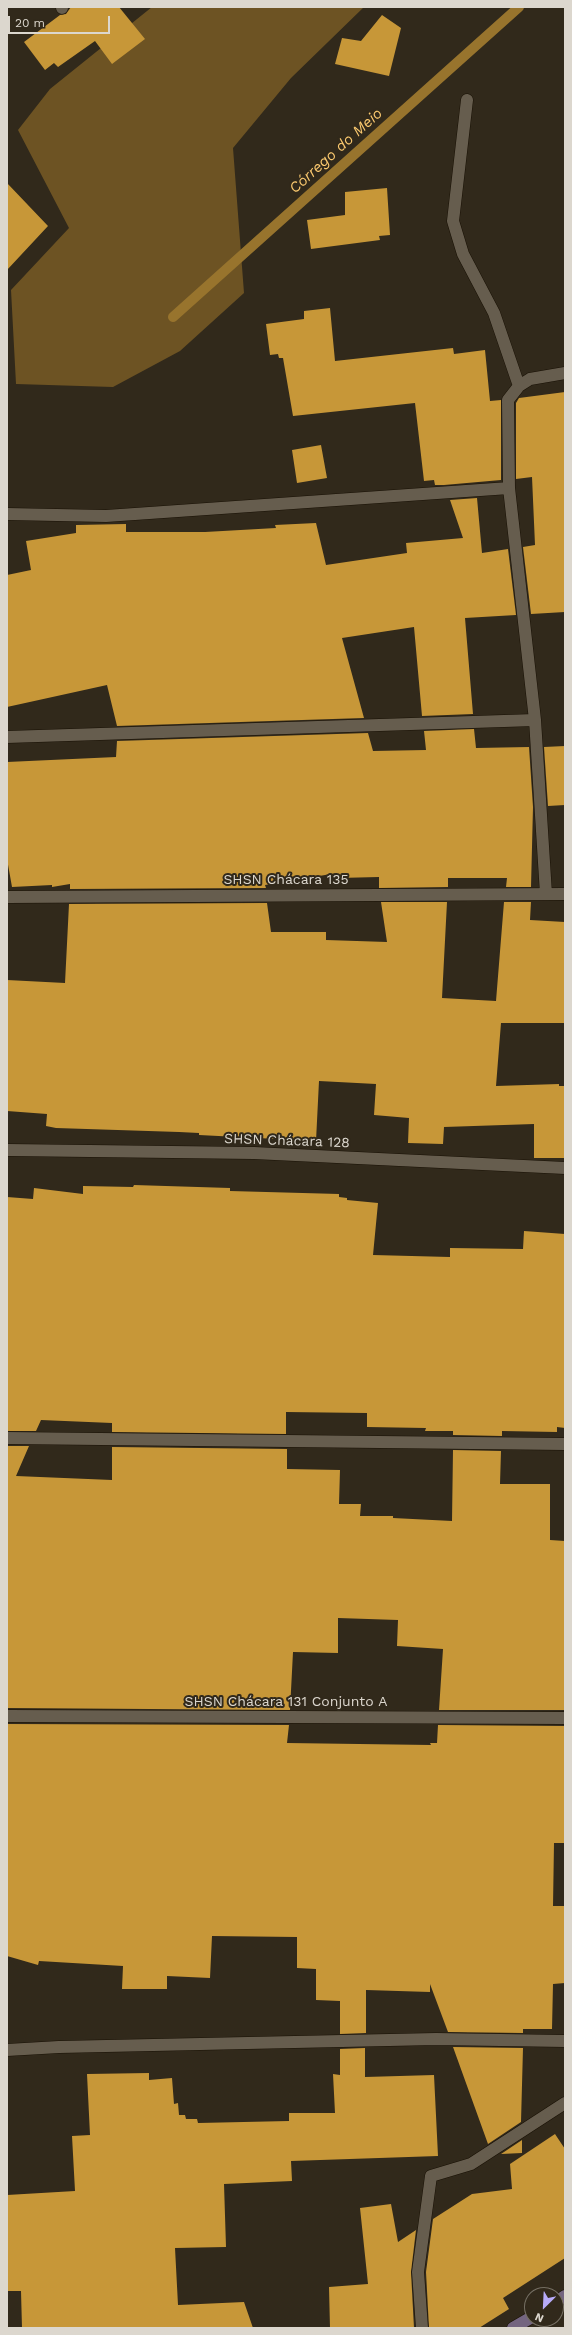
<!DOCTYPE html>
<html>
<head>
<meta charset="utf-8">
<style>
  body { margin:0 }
  #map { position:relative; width:572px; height:2335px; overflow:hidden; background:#31291b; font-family:"Work Sans",sans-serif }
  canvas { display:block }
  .frame { position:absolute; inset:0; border:8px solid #dcd7ce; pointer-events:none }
  .north { position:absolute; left:524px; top:2287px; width:40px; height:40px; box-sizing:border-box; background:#31291b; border:1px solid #756f63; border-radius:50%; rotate:204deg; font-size:11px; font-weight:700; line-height:16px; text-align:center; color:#dcd7ce }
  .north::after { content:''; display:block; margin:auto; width:14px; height:18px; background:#b7abf8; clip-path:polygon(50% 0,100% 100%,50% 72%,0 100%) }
  .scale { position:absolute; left:8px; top:16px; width:102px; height:18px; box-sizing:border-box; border:2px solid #dcd7ce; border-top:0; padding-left:5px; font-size:12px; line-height:14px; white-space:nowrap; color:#dcd7ce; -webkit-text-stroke:3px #31291b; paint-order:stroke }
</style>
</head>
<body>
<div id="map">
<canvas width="572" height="2335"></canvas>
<div class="frame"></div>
<div class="north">N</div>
<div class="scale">20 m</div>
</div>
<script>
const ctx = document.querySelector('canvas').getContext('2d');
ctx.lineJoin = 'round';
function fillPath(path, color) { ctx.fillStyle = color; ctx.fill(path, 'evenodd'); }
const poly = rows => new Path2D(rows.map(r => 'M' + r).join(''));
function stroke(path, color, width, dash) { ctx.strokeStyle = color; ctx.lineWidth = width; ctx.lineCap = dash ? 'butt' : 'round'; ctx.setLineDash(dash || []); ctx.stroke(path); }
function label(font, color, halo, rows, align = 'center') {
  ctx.font = font + ' "Work Sans",sans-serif'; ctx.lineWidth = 4; ctx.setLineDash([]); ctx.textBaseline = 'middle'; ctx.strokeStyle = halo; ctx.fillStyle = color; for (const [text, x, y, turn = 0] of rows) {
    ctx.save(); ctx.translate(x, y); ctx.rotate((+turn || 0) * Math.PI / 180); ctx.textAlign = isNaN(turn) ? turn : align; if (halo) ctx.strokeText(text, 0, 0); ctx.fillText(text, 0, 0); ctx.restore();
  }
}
fillPath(poly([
  [152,7,364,7,291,78,233,148,244,293,180,351,113,387,16,384,11,290,69,228,18,130,50,89]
]), '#6d5323');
stroke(poly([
  [173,317,519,7]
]), '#98742d', 10);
fillPath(poly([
  [71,7,119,7,145,39,112,64,95,41,58,67,54,63,45,70,24,42,60,15,66,14],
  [382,15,401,28,389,76,335,64,342,38,361,41],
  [7,183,48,226,7,270],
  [387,188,390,235,379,236,380,240,311,249,307,220,345,215,345,192],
  [330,308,335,361,453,348,454,354,485,350,490,401,501,400,501,480,444,485,435,485,434,480,424,481,415,403,293,416,283,358,279,358,278,354,270,355,266,324,304,319,304,311],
  [565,392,565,612,531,614,523,547,535,545,532,477,516,479,516,403,519,398],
  [321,445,327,478,297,483,292,450],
  [477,498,482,553,508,549,516,615,465,618,473,714,422,716,414,627,342,638,364,718,117,726,107,685,7,707,7,575,31,570,26,541,76,533,76,525,126,524,126,532,205,532,276,528,275,525,316,523,326,565,407,553,406,543,463,538,450,500],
  [474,729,476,748,529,747,533,807,531,887,506,887,507,878,448,878,448,887,379,888,379,877,338,878,337,873,265,885,266,888,70,889,70,884,52,887,52,885,12,887,7,859,7,762,116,757,117,741,368,733,373,751,426,750,424,731],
  [565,746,565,805,548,806,544,747],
  [381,902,447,902,442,998,496,1001,504,902,531,902,530,920,565,922,565,1023,501,1023,496,1086,559,1084,559,1086,565,1086,565,1158,534,1158,534,1124,444,1127,443,1144,408,1143,409,1118,374,1115,376,1084,319,1081,316,1141,199,1135,199,1133,179,1132,56,1128,46,1126,47,1114,7,1111,7,980,65,983,69,904,267,903,271,932,326,932,326,940,387,942],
  [134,1185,230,1188,230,1191,339,1194,339,1197,347,1198,347,1200,378,1203,373,1255,450,1257,450,1248,523,1249,524,1231,565,1234,565,1428,557,1427,557,1432,502,1431,502,1436,453,1435,453,1431,425,1431,426,1428,367,1427,367,1413,286,1412,286,1434,112,1432,112,1423,41,1420,36,1431,7,1431,7,1197,33,1199,34,1188,83,1194,83,1186,133,1187],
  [7,1446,29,1446,16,1476,112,1480,112,1447,287,1449,287,1469,340,1470,339,1504,361,1504,360,1516,393,1516,393,1518,452,1521,453,1450,501,1451,500,1484,550,1484,550,1540,565,1541,565,1710,439,1710,443,1649,397,1646,398,1620,338,1618,338,1653,293,1652,290,1710,7,1708],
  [7,1724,289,1725,287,1743,431,1745,430,1743,437,1743,438,1725,565,1726,565,1843,554,1843,553,1906,565,1906,565,1983,553,1984,552,2029,523,2029,523,2033,448,2032,430,1984,430,1992,366,1990,366,2033,340,2034,340,2001,316,2000,316,1969,297,1968,297,1937,212,1936,210,1978,167,1976,167,1989,122,1989,123,1966,39,1961,38,1965,7,1956],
  [453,2047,523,2048,521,2122,488,2144],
  [365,2048,365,2077,434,2075,438,2156,291,2161,292,2181,224,2184,226,2247,175,2248,178,2305,244,2302,253,2328,22,2328,21,2291,7,2291,7,2195,75,2191,72,2136,90,2135,87,2074,149,2073,149,2080,172,2078,174,2104,178,2103,179,2115,185,2115,186,2119,197,2119,198,2123,289,2121,289,2113,335,2113,333,2074,340,2075,340,2049],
  [555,2134,565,2149,565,2258,503,2298,509,2309,479,2328,429,2328,426,2272,433,2219,472,2194,512,2189,510,2164],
  [522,2140,522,2153,501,2154],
  [391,2204,398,2242,416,2230,411,2272,414,2328,330,2328,329,2287,368,2284,360,2208]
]), '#c79738');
const street = poly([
  [62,8,62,7],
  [467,100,453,221,463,254,494,313,519,386],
  [7,514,106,516,509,488],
  [7,737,535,720],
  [546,894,535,720,509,488,508,400,519,386,530,379,565,373],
  [7,897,565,894],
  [7,1150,254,1153,565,1168],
  [7,1438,565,1444],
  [7,1716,565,1718],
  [7,2050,59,2047,436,2039,565,2041],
  [422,2328,418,2272,431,2176,471,2164,565,2103]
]);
const secondary = poly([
  [556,2302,565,2296],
  [513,2328,532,2317]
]);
stroke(street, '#191105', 13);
stroke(secondary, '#191105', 13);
stroke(street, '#665d4e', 12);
stroke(secondary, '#746580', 12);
label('14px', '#dcd7ce', '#31291b', [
  ["SHSN Chácara 135",286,880],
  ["SHSN Chácara 128",287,1141,2],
  ["SHSN Chácara 131 Conjunto A",286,1702]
]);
label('italic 15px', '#fbc96f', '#31291b', [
  ["Córrego do Meio",336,151,-42]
]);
</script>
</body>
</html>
